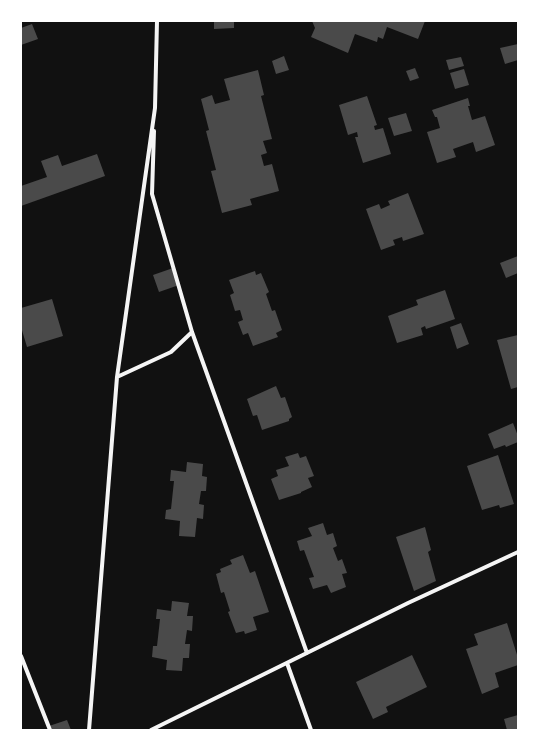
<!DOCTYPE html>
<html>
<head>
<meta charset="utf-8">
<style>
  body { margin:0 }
  #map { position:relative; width:539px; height:751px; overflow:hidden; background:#111; font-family:Helvetica,sans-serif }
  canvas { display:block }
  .frame { position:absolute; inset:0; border:22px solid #fff; pointer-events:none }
</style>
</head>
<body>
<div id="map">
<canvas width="539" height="751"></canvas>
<div class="frame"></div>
</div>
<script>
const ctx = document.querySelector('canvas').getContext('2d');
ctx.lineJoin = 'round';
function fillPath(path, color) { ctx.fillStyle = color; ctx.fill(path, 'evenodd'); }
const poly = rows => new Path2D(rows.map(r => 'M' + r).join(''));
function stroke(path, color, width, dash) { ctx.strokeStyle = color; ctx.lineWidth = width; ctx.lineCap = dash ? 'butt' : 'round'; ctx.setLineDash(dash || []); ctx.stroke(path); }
fillPath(poly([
  [214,21,234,21,234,28,214,29],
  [312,21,425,21,418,39,387,27,383,39,378,37,377,42,355,34,348,53,311,37,315,28],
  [32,24,38,39,21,45,21,28],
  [518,44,518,60,505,64,500,48],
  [284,56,289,70,276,74,272,61],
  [461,57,464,66,449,70,446,60],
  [415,68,419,78,410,81,406,71],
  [464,69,469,85,455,89,450,73],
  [258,70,264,95,261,96,272,139,263,141,267,153,261,155,264,166,272,164,279,191,250,199,252,205,222,213,211,171,216,170,206,131,209,130,201,99,212,95,215,104,230,100,224,79],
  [367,96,377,125,374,126,375,130,383,128,391,154,363,163,355,137,358,137,357,132,348,135,339,105],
  [468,98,470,106,468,106,472,120,485,116,495,145,476,152,473,142,453,149,456,157,437,163,427,132,440,128,437,117,435,117,432,110],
  [406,113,412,131,394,136,388,118],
  [97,154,105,176,21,206,21,186,47,177,41,161,58,155,62,166],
  [408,193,424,234,403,241,402,237,393,240,395,245,381,250,366,209,379,204,381,209,390,205,388,201],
  [518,256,518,273,506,278,500,263],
  [173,268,179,285,159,292,153,275],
  [255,271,256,275,261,273,269,292,266,294,272,311,275,310,282,330,276,333,278,337,253,346,248,333,243,335,238,322,243,320,240,310,235,311,230,295,234,293,229,280],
  [445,290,455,319,426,329,425,326,421,328,423,335,397,343,388,316,418,305,416,300],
  [52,299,63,336,27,347,21,327,21,308],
  [461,323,469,344,457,349,450,327],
  [518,335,518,387,511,389,497,340],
  [276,386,281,398,285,397,292,417,289,419,289,421,262,430,257,415,253,416,247,399],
  [513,423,518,436,518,442,506,447,505,445,494,449,488,434],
  [298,453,300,458,306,456,314,476,308,478,312,487,301,492,301,493,279,500,271,479,278,476,276,470,289,466,285,457],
  [498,455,514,504,500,508,499,505,482,510,467,466],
  [187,462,203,464,202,476,207,477,206,491,201,491,199,504,204,505,203,519,197,518,195,537,179,536,180,521,165,519,166,510,171,509,174,481,170,481,171,470,186,472],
  [323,523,327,535,333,533,337,546,333,548,338,561,342,559,347,573,342,574,346,587,331,593,327,585,313,589,309,578,314,577,304,550,300,551,297,541,312,536,308,528],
  [425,527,431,550,428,552,436,581,414,591,396,537],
  [243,555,250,573,255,571,269,612,253,617,257,630,245,634,244,631,236,633,228,612,230,611,224,592,221,593,216,574,221,572,220,569,232,564,230,560],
  [172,601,189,603,187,616,193,616,192,631,187,630,185,644,190,644,189,658,183,658,182,671,166,670,167,660,152,657,153,646,157,646,160,619,156,619,157,609,171,611],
  [507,623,518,658,518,665,495,673,499,687,482,694,466,649,478,645,474,634],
  [412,655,427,687,386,707,388,712,373,719,356,682],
  [518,715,518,730,507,730,504,719],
  [67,720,71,730,51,730,49,726]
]), '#4a4a4a');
stroke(poly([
  [154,131,152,194,192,332,307,653],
  [117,377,171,352,192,332],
  [21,656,50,730],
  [287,663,311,730],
  [89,730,117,377,155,108,157,21],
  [151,730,408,603,518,552]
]), '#f5f5f5', 4);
</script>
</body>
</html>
